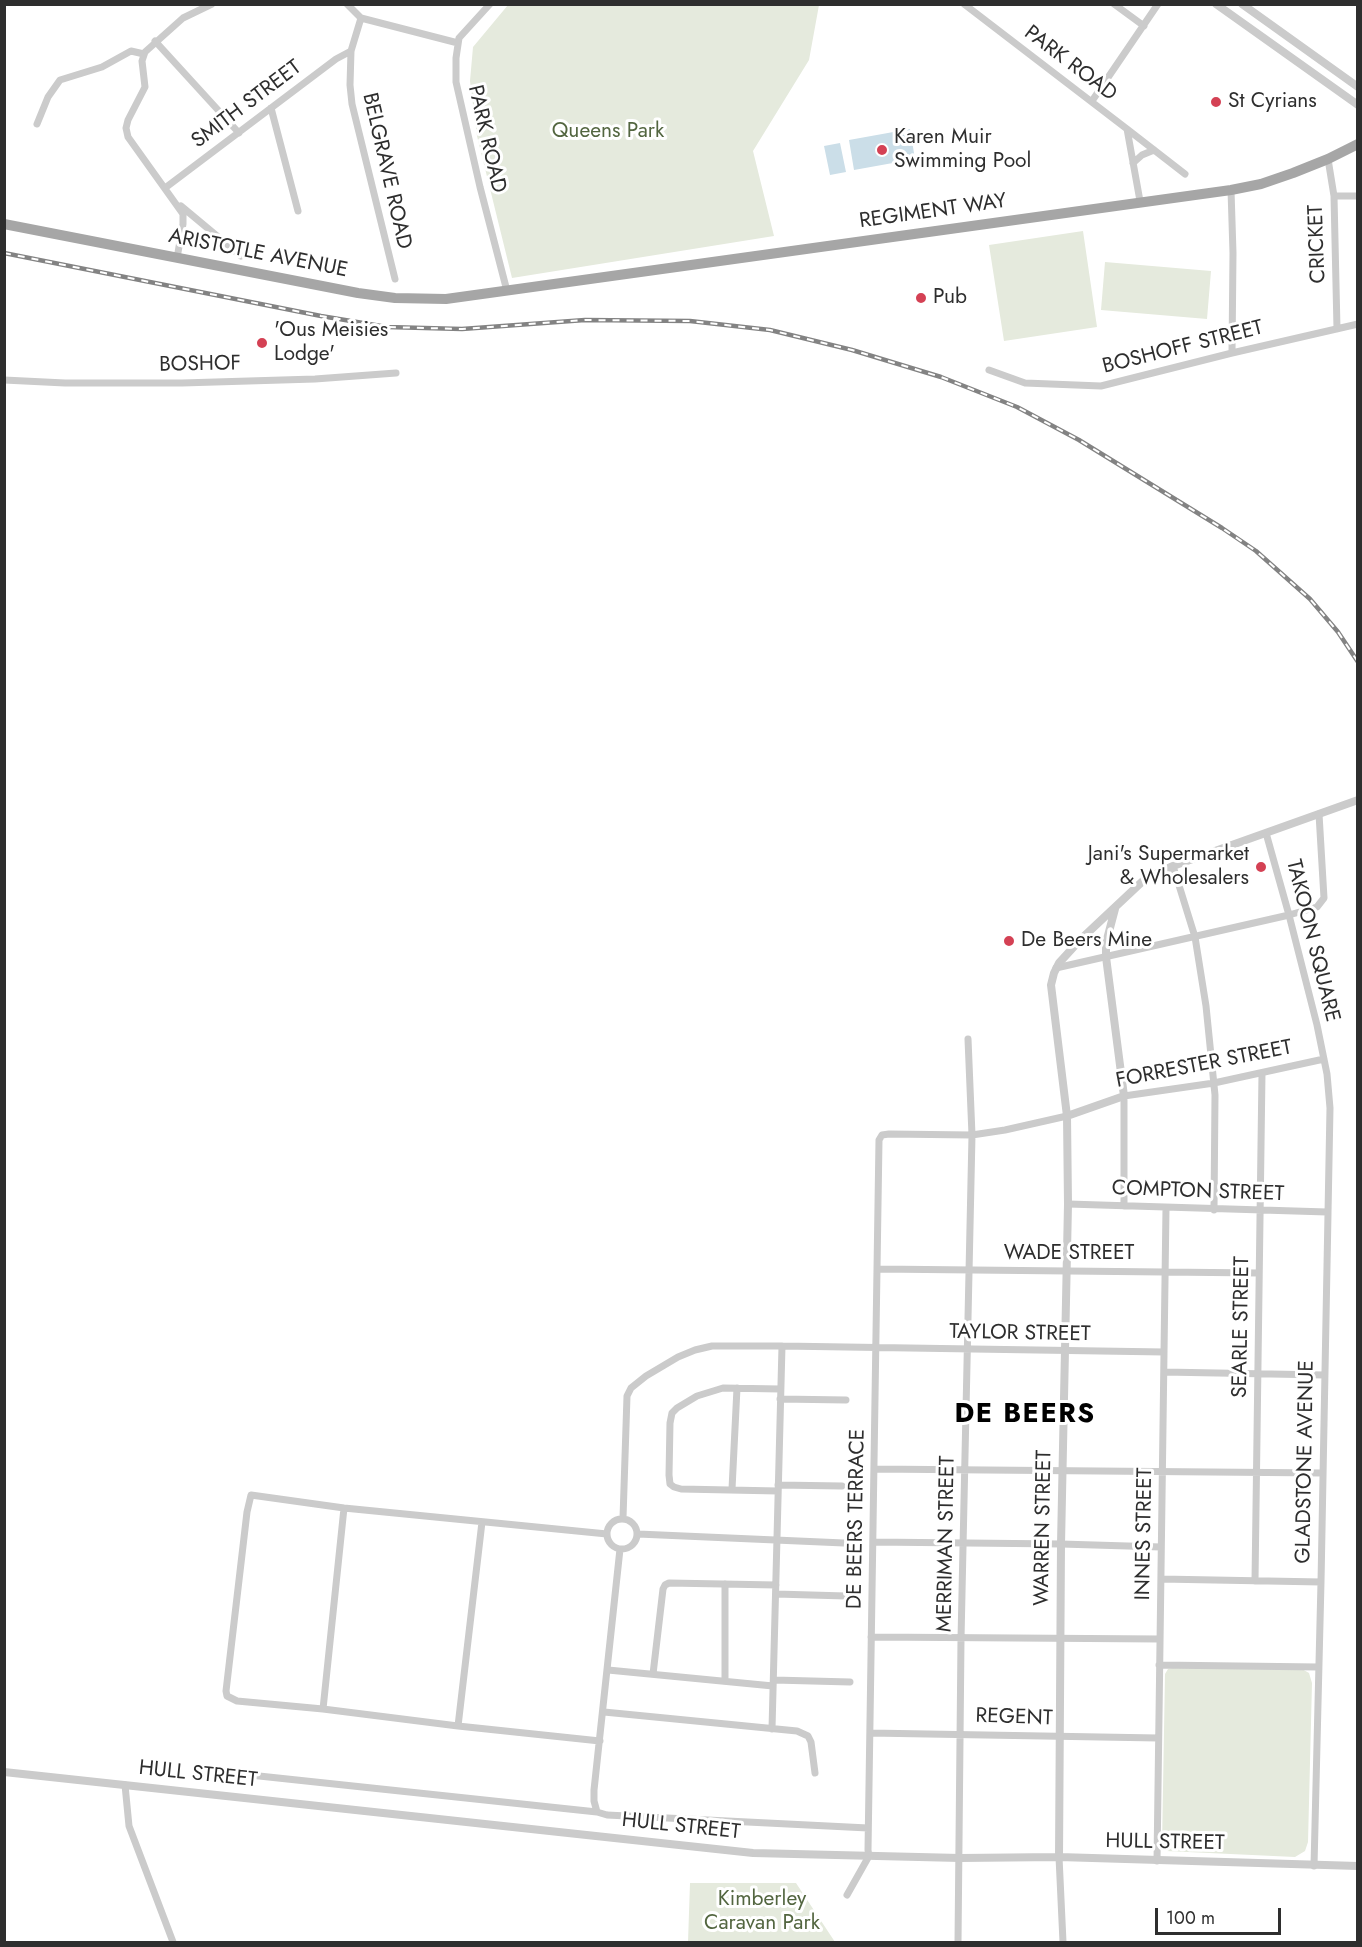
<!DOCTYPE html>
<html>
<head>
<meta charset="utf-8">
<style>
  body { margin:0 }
  #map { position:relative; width:1362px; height:1947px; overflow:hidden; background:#fff; font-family:Jost,sans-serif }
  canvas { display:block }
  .frame { position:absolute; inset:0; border:6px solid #2e2e2e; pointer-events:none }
  .scale { position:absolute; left:1155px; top:1908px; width:126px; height:27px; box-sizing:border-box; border:3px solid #2e2e2e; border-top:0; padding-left:8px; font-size:18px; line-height:21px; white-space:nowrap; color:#2e2e2e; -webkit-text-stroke:4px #fff; paint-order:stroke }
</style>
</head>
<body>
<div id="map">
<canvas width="1362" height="1947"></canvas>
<div class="frame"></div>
<div class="scale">100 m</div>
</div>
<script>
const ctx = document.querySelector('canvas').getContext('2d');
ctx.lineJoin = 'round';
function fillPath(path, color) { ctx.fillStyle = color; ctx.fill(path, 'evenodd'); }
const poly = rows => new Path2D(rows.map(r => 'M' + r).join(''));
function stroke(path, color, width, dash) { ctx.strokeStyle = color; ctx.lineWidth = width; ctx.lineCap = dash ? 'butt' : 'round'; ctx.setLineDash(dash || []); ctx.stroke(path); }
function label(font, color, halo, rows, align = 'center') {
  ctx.font = font + ' Jost,sans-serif'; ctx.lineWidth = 6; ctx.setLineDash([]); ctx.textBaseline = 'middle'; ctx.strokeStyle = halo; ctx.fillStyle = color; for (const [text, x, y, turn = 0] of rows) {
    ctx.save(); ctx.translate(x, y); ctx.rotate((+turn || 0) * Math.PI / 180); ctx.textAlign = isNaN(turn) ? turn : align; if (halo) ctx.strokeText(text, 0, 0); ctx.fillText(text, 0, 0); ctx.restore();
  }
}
fillPath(poly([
  [508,5,819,5,809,60,753,151,774,236,512,278,477,136,470,81,473,47],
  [1083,231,1097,327,1004,341,989,245],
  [1105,262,1211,271,1207,319,1101,310],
  [1172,1668,1302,1669,1309,1673,1312,1683,1308,1842,1305,1851,1295,1857,1166,1851,1164,1849,1162,1846,1165,1674,1168,1669],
  [690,1883,796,1883,835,1942,688,1942]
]), '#e5eadd');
fillPath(poly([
  [910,129,915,159,854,170,849,140],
  [840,143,846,172,830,175,824,146]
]), '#cbdee8');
stroke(poly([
  [347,4,361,18,351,51,350,85,352,104,395,279],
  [490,4,459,38,456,58,456,82,480,187,507,291],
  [964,4,1127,129,1140,201],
  [1114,4,1144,26],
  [361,18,458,43],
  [155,41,239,133],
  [1092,101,1158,4],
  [271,108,298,211],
  [37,124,48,97,60,80,102,67,131,51,144,54],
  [1127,129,1185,174],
  [1328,159,1334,196,1337,329],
  [1133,163,1142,155,1154,150],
  [165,188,336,59,351,51],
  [1231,190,1233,253,1232,353],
  [1334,196,1358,196],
  [181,206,241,256],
  [177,258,183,224,183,214,128,137,126,128,128,120,145,87,142,61,145,52,183,18,212,4],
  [989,370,1025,383,1101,386,1232,353,1358,324],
  [4,380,65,383,182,383,315,379,396,373],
  [1266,833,1289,915,1317,1025,1327,1074,1330,1108,1321,1582,1314,1866],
  [1173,866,1195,937,1206,1006,1215,1095,1214,1210],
  [1056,968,1289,915,1317,907,1324,898,1319,814],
  [1068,1204,1327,1212],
  [1124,1206,1124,1096,1214,1083,1324,1059],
  [878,1269,1259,1273],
  [1164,1372,1324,1375],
  [780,1399,846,1400],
  [874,1469,1323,1473],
  [778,1485,842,1486],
  [732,1489,737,1388],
  [778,1491,681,1489,674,1487,670,1484,669,1475,670,1423,672,1413,677,1408,697,1396,723,1388,780,1389],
  [623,1518,627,1396,631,1388,646,1376,678,1357,695,1350,712,1346,782,1346,1164,1352],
  '607 1534a15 15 0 1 1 30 0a15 15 0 1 1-30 0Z',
  [638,1534,844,1543],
  [873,1542,1061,1544,1161,1547],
  [620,1549,594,1790,594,1801,597,1812,607,1815,868,1828],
  [1161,1579,1321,1582],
  [1255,1581,1262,1073],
  [776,1594,846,1596],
  [871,1637,1160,1639],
  [1159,1665,1318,1667],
  [608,1670,773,1686],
  [653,1674,663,1589,665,1585,669,1583,776,1585],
  [774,1680,850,1682],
  [725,1681,725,1584],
  [323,1709,344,1508],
  [604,1712,797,1731,808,1736,811,1742,815,1773],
  [458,1726,482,1522],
  [772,1729,782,1346],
  [870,1733,1158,1738],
  [600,1741,458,1726,323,1709,237,1701,227,1696,226,1691,247,1512,251,1495,344,1508,607,1534],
  [231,1773,597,1812],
  [125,1785,129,1826,173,1942],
  [1059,1857,1063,1942],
  [1157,1861,1166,1208],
  [847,1895,869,1856,868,1850,879,1140,882,1135,889,1134,972,1135,1005,1130,1067,1116],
  [958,1942,961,1639,972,1135,968,1039]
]), '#cbcbcb', 7);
stroke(poly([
  [1216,4,1358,105],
  [1242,4,1358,87],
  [1067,1116,1124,1096,1106,957,1106,943,1115,909],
  [4,1772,753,1853,960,1858,1059,1857,1358,1866],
  [1059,1857,1061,1544,1068,1204,1067,1116,1051,985,1054,973,1059,963,1080,940,1145,879,1173,866,1358,800]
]), '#cbcbcb', 8);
stroke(poly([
  [4,224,358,293,395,298,446,299,1231,190,1261,184,1293,173,1328,159,1358,144]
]), '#a6a6a6', 10);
const rail = poly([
  [4,253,321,316,387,327,462,329,585,320,690,321,770,330,852,350,941,377,1017,407,1079,440,1222,528,1256,551,1310,599,1338,632,1358,662]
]);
stroke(rail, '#838383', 4.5);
stroke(rail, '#fff', 2, [7]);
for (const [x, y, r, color] of [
  [1216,102,6,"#d44154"],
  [882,150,6,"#d44154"],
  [921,298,6,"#d44154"],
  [262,343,6,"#d44154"],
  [1261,867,6,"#d44154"],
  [1009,941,6,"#d44154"]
]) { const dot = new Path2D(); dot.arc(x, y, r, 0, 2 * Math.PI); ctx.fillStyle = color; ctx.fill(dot); stroke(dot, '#fff', 2); }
label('21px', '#2e2e2e', '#fff', [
  ["PARK ROAD",1070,64,37],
  ["SMITH STREET",247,105,-37],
  ["PARK ROAD",486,139,77],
  ["BELGRAVE ROAD",386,171,77],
  ["REGIMENT WAY",933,212,-8],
  ["CRICKET",1318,244,-92],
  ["ARISTOTLE AVENUE",258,254,11],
  ["BOSHOFF STREET",1183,348,-14],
  ["BOSHOF",200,365,-1],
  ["TAKOON SQUARE",1312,941,76],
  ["FORRESTER STREET",1204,1065,-11],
  ["COMPTON STREET",1198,1192,2],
  ["WADE STREET",1069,1254],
  ["SEARLE STREET",1242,1327,-89],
  ["TAYLOR STREET",1020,1334,1],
  ["GLADSTONE AVENUE",1306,1462,-89],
  ["DE BEERS TERRACE",857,1519,-89],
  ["WARREN STREET",1044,1528,-89],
  ["INNES STREET",1145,1534,-89],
  ["MERRIMAN STREET",947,1544,-89],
  ["REGENT",1014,1718,2],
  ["HULL STREET",198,1775,6],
  ["HULL STREET",681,1827,6],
  ["HULL STREET",1165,1843,1]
]);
label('21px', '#2e2e2e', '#fff', [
  ["St Cyrians",1228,102],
  ["Karen Muir",894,138],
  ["Swimming Pool",894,162],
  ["Pub",933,298],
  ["'Ous Meisies",274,331],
  ["Lodge'",274,355],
  ["Jani's Supermarket",1249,855,"right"],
  ["& Wholesalers",1249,879,"right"],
  ["De Beers Mine",1021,941]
], 'left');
label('21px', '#536640', '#fff', [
  ["Queens Park",608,132],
  ["Kimberley",762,1900],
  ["Caravan Park",762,1924]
]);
ctx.letterSpacing = '1.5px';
label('bold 27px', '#000', '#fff', [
  ["DE BEERS",1025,1415]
]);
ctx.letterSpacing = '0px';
</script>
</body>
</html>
